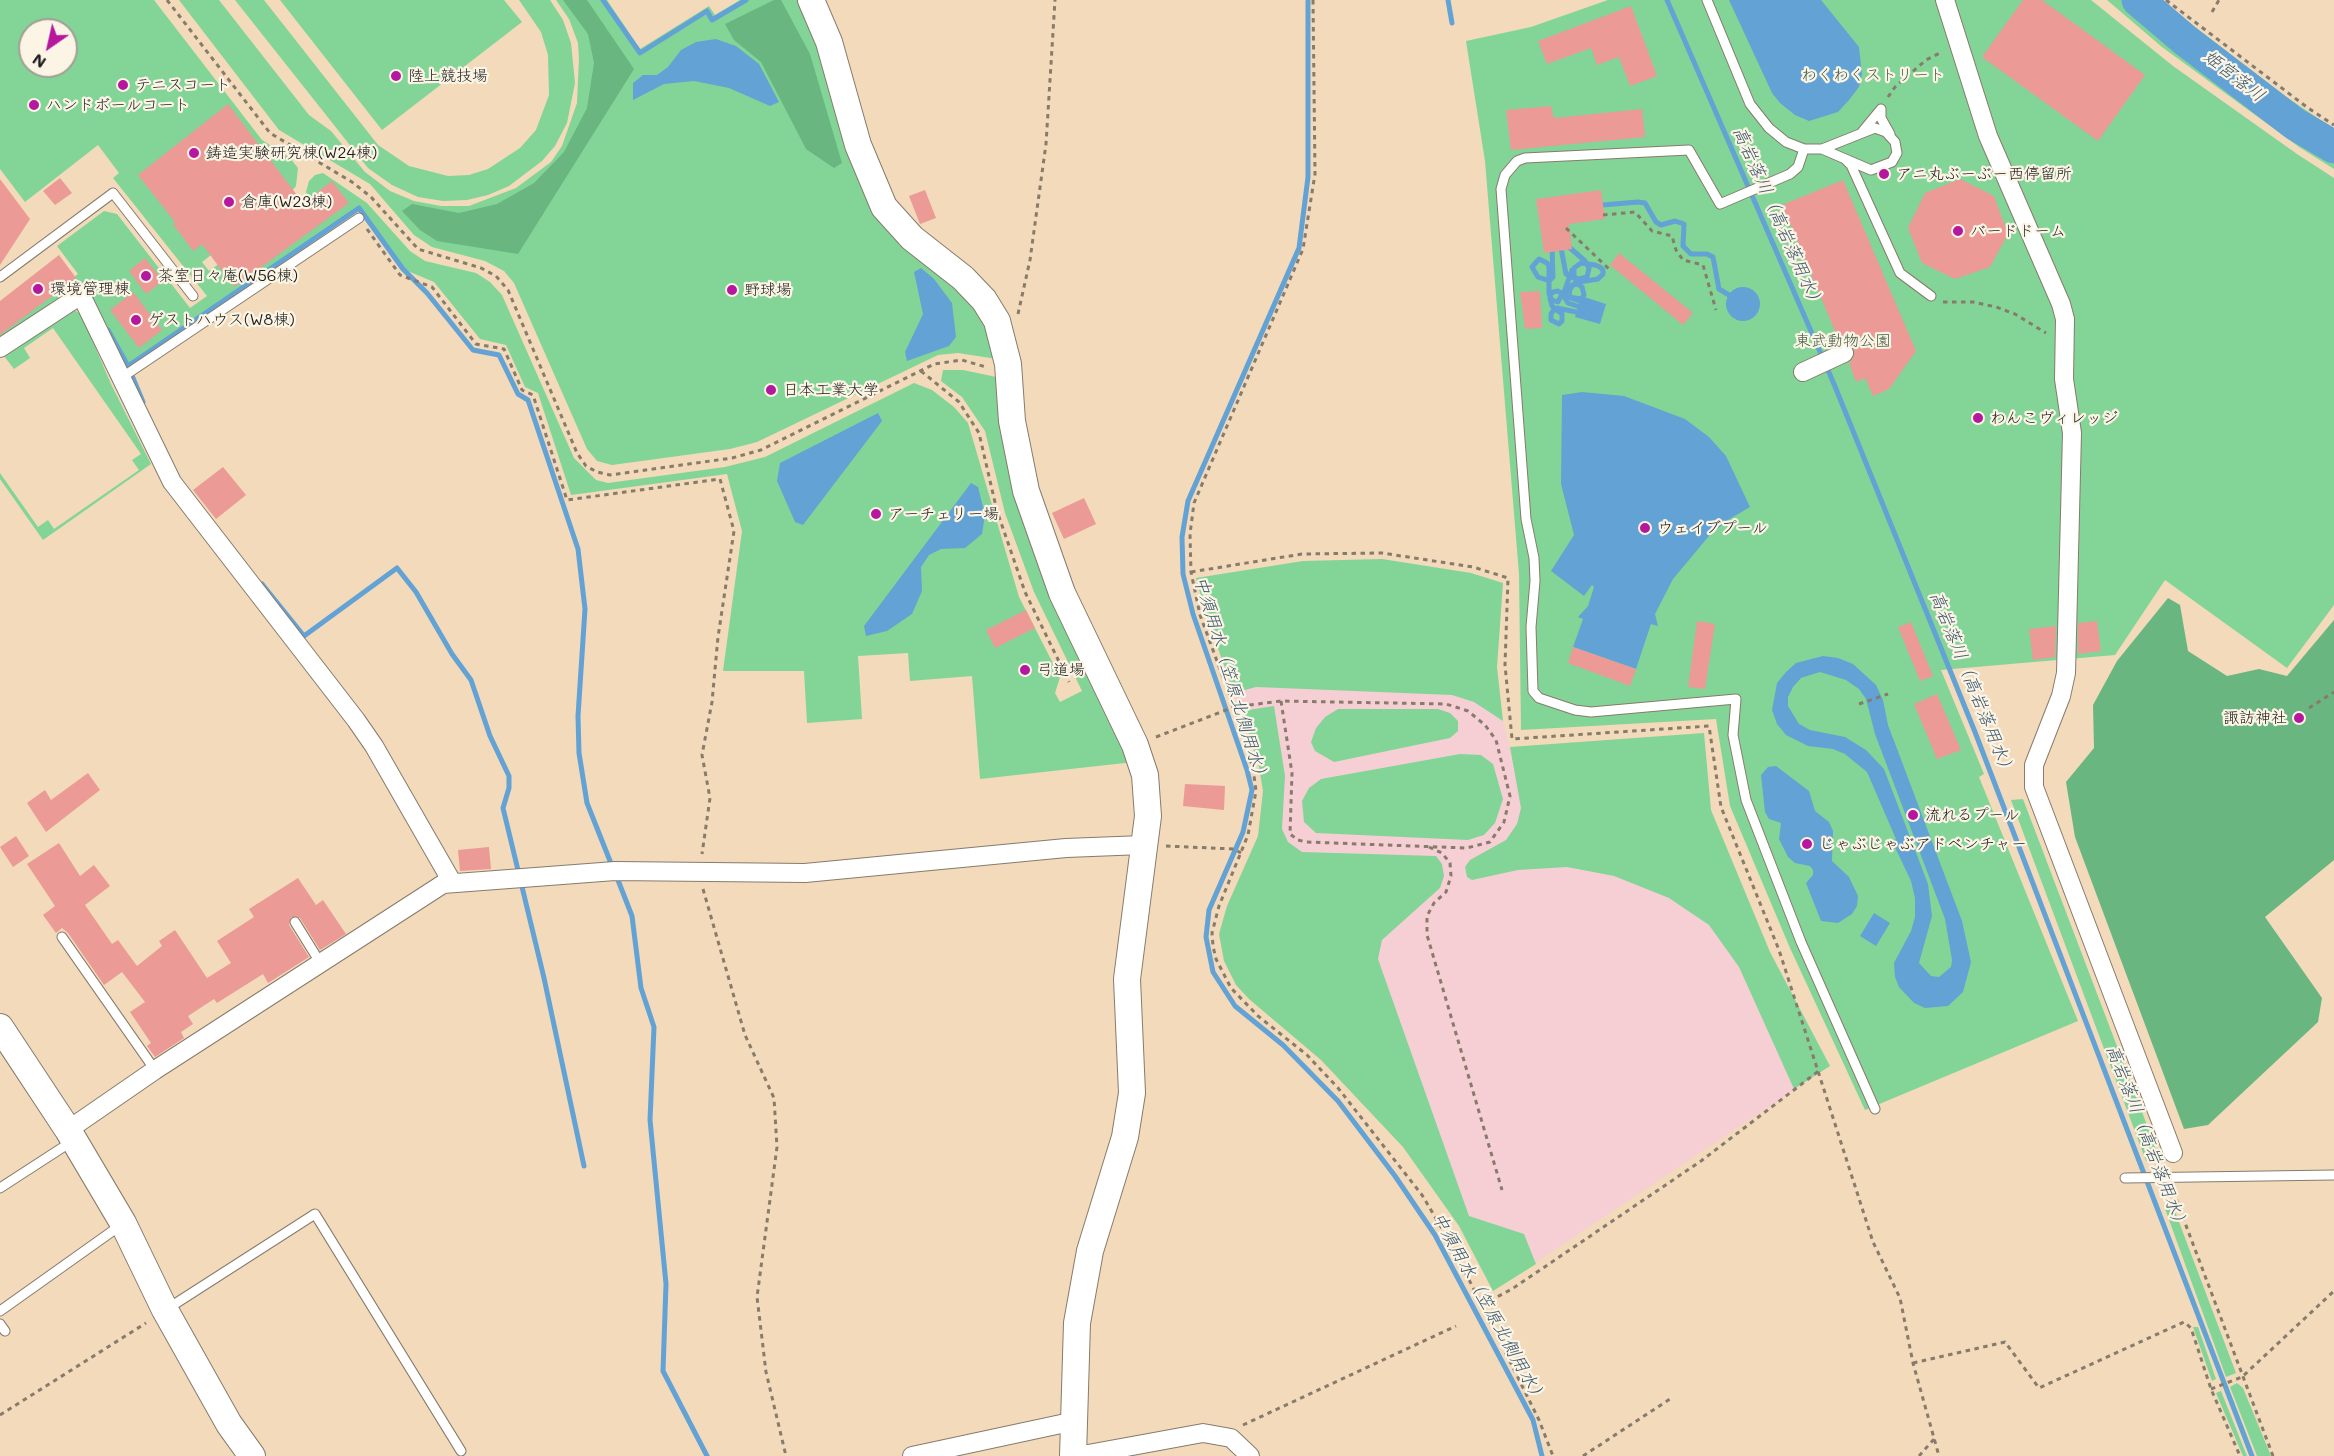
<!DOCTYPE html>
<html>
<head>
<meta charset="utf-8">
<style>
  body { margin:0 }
  #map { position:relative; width:2334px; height:1456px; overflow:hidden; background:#f2dabb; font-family:Mali,sans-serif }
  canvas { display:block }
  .north { position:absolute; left:18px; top:18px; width:60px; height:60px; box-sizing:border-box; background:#fcf5e5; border:2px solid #a29e95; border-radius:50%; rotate:214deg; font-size:16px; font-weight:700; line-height:24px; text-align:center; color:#1c1c1c }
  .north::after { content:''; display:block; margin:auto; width:21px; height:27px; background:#b5179e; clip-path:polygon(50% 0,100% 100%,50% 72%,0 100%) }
</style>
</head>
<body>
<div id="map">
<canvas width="2334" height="1456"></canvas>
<div class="north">N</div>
</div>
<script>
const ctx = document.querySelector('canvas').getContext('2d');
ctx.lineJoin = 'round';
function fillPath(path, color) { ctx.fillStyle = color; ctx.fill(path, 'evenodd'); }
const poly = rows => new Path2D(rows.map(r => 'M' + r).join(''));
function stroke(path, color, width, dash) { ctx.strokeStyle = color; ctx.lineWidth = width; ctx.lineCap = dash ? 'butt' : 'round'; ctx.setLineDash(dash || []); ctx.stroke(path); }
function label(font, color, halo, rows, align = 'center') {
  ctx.font = font + ' Mali,"Klee One",sans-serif'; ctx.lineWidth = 4.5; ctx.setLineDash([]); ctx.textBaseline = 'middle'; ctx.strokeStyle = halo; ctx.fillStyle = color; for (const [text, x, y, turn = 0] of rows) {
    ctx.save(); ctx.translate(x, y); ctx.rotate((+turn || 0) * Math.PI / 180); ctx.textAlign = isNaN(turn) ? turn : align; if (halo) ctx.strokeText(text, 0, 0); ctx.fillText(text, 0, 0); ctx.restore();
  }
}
fillPath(poly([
  [1382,559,1471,573,1503,583,1497,667,1503,721,1510,747,1704,733,1711,810,1770,952,1830,1066,1493,1291,1459,1226,1403,1147,1321,1060,1236,985,1224,961,1219,934,1227,906,1258,836,1263,791,1259,767,1206,615,1196,578,1303,561]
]), '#f6cfd5');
fillPath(poly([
  [0,0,154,0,262,140,290,158,298,168,296,186,288,196,202,262,209,271,308,199,306,192,309,181,315,175,323,173,367,203,410,251,425,261,476,273,490,282,502,295,574,458,596,480,608,483,725,467,765,457,914,383,932,390,954,407,968,423,1019,597,1060,677,1055,693,1060,702,1082,691,1034,592,1005,513,985,431,962,397,941,381,943,370,963,370,1001,378,1002,422,1134,762,980,779,972,676,910,681,908,653,858,656,862,719,807,723,804,671,723,671,742,531,727,474,571,495,538,393,525,387,506,345,480,339,434,282,403,269,359,209,128,366,83,287,0,341,0,326,8,327,78,274,57,246,104,211,117,214,190,308,207,296,113,178,119,173,98,145,25,202,0,169],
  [30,30,66,30,66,66,30,66],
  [179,0,219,0,309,115,331,131,365,172,390,191,414,201,441,206,469,206,516,188,551,162,562,146,577,103,579,58,578,43,569,19,556,0,607,0,640,49,709,6,715,15,740,0,797,0,822,46,859,172,977,307,989,332,997,359,958,353,938,355,757,442,730,449,612,465,597,461,587,449,514,283,504,271,485,261,432,247,414,235,370,184,279,130],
  [235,0,264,0,378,145,409,166,448,176,469,175,488,169,520,148,536,130,549,95,548,55,541,32,519,0,550,0,563,20,571,43,575,83,567,123,555,146,542,161,509,186,488,195,467,200,443,201,418,197,392,185,368,168],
  [280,0,504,0,522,22,382,130],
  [1608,0,2091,0,2173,66,2297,154,2334,178,2334,605,2287,668,2165,580,2115,655,1941,670,1984,774,1979,777,2078,1021,1865,1110,1790,948,1730,806,1716,719,1521,730,1519,574,1485,161,1466,41,1531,27],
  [2107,0,2128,0,2281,122,2334,155,2334,169,2299,147,2162,47],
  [2143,0,2160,0,2285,96,2334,129,2334,142,2304,124],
  [71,308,81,314,111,384,151,464,43,540,0,479,0,473,38,527,48,520,54,529,139,470,132,460,141,454,53,328,24,348,30,358,14,369,4,356,6,350],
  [1382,559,1471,573,1503,583,1497,667,1503,721,1474,702,1452,695,1256,687,1234,693,1206,615,1196,578,1303,561],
  [1274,706,1285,776,1282,829,1288,842,1302,852,1436,856,1442,864,1444,876,1440,888,1382,940,1378,959,1469,1216,1524,1234,1536,1264,1493,1291,1459,1226,1403,1147,1321,1060,1249,999,1236,985,1224,961,1219,934,1227,906,1258,836,1263,791,1259,767,1242,711],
  [1338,709,1438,709,1450,713,1458,721,1458,731,1450,738,1334,762,1315,751,1311,742,1316,728,1325,717],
  [1704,733,1711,810,1770,952,1830,1066,1794,1089,1739,967,1709,925,1669,898,1614,876,1567,867,1518,870,1472,880,1467,877,1465,867,1470,860,1506,840,1517,824,1521,808,1510,747],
  [1460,754,1481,755,1493,764,1503,799,1495,823,1484,835,1468,840,1316,833,1304,822,1302,801,1309,788,1321,779],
  [2023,799,2158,1154,2154,1160,2146,1161,2011,800],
  [2164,1206,2173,1206,2236,1373,2226,1377],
  [2193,1327,2198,1327,2216,1379,2212,1381],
  [2237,1383,2243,1388,2271,1456,2257,1456,2230,1387],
  [2221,1391,2247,1456,2243,1456,2216,1393]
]), '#82d597');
fillPath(poly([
  [563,0,587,0,634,69,518,254,437,241,420,230,402,211,412,204,459,213,497,204,534,183,564,152,587,108,594,63,588,34],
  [774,0,781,0,810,54,842,163,834,168,806,149,761,62,734,40,725,24],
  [2168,598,2180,605,2188,651,2227,676,2259,669,2287,676,2334,620,2334,860,2265,917,2322,998,2318,1022,2208,1125,2184,1129,2075,837,2066,782,2094,748,2093,705,2117,661]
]), '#69b680');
fillPath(poly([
  [1729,0,1821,0,1859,47,1862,74,1859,87,1849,100,1838,112,1809,121,1795,115,1780,103,1772,93],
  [716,39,736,46,759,64,779,102,770,106,729,88,694,81,664,84,633,100,633,83,643,75,657,75,668,67,681,50,696,42],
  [921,268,934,279,952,303,956,337,949,346,907,361,905,352,923,314,914,272],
  '1726 304a17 17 0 1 1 34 0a17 17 0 1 1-34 0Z',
  [1581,296,1606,304,1600,324,1575,317],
  [1582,392,1624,396,1685,419,1709,437,1726,456,1750,507,1728,520,1709,536,1673,579,1655,614,1658,626,1651,624,1636,669,1573,647,1583,619,1578,617,1588,606,1594,587,1592,585,1584,596,1551,571,1574,535,1561,484,1562,395],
  [878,413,882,421,803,525,795,522,777,481,780,463],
  [971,483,978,487,985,515,982,534,965,548,941,549,929,555,921,567,922,591,912,614,887,631,866,636,864,626],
  [1823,656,1838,658,1853,664,1876,685,1883,700,1888,725,1962,921,1971,962,1963,992,1948,1006,1925,1008,1914,1003,1899,987,1895,977,1894,963,1911,931,1915,917,1915,898,1911,881,1892,841,1896,839,1867,772,1845,754,1833,749,1808,746,1786,735,1777,724,1772,710,1777,683,1786,672,1796,663],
  [1820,672,1846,680,1859,689,1866,699,1875,734,1945,919,1952,960,1951,967,1939,977,1931,976,1919,963,1932,916,1928,884,1884,769,1866,750,1845,737,1810,730,1799,724,1788,706,1788,697,1793,687,1801,678],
  [1776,766,1809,791,1815,811,1829,822,1833,831,1832,861,1849,877,1858,896,1857,906,1852,914,1838,923,1821,921,1806,883,1813,875,1813,870,1810,866,1795,863,1788,857,1779,839,1781,823,1769,819,1765,812,1761,775,1768,767],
  [1874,913,1890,923,1876,946,1860,936]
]), '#63a2d5');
stroke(poly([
  [603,0,640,53,707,11,712,20,746,0],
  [1308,0,1308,177,1299,248,1188,501,1182,537,1183,574,1193,614,1247,770,1252,790,1243,832,1209,910,1206,937,1213,972,1235,1006,1283,1045,1338,1101,1395,1176,1435,1235,1533,1420,1542,1456],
  [1448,0,1452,23],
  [1667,0,1834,384,1975,732,2252,1456],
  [1603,205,1638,202,1645,203,1656,222,1661,225,1675,221,1684,224,1683,246,1691,254,1707,254,1713,257,1719,289,1729,295],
  [1552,246,1553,277,1550,280,1547,280,1538,277,1532,267,1539,259,1547,263,1549,266,1549,294,1552,300,1558,302,1562,294,1558,291,1553,292,1551,294,1550,298,1552,306,1562,314,1562,321,1559,324,1551,320,1551,314,1553,311,1557,308,1581,313],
  [1569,247,1585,261,1589,268,1587,277,1579,279,1574,277,1574,268,1581,263,1595,265,1600,267,1603,270,1603,274,1598,279,1579,282,1575,283,1570,289,1569,297,1581,299,1584,295,1582,287,1578,284,1572,285,1569,288,1568,297,1585,303],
  [1561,248,1566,274,1578,280],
  [1572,270,1563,295,1568,303,1583,308],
  [108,330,128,366,143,402],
  [128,366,359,208,403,269,427,293,473,350,499,355,518,394,528,400,578,549,585,609,578,716,579,753,587,803,612,866],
  [262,584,304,636,397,568,416,592,452,654,471,680,490,736,509,776,509,788,503,808,544,978,584,1166],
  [616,875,632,916,641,988,654,1027,650,1120,666,1284,663,1371,707,1456]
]), '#63a2d5', 5);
stroke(poly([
  [2138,0,2185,40,2295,124,2334,147]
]), '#63a2d5', 33);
fillPath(poly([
  [2023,0,2042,0,2145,75,2098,141,1982,57],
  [1631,6,1657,76,1630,86,1619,57,1597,65,1591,48,1547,64,1538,41],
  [228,104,303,203,332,181,349,203,234,287,202,244,193,251,173,224,175,222,138,175],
  [1551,106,1554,118,1642,109,1645,137,1511,150,1506,110],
  [60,178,72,193,55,205,43,191],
  [0,179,30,219,0,265],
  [1960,179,1994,196,2008,234,1990,267,1955,279,1922,263,1908,228,1925,193],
  [1843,180,1916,351,1889,389,1873,396,1865,378,1856,382,1849,363,1853,359,1854,349,1850,344,1840,343,1782,205],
  [925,190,936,218,920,224,909,196],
  [1601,190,1605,219,1569,224,1572,249,1544,253,1536,199],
  [1619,253,1693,313,1683,325,1610,265],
  [59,255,76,278,0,335,0,301],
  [145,258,163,281,146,294,129,271],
  [1540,291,1542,328,1525,329,1520,292],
  [133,292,162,330,139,348,110,310],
  [223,467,246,495,216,519,193,490],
  [1084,498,1096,524,1064,539,1052,513],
  [1026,610,1035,628,995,648,986,630],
  [1697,621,1715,624,1705,689,1688,687],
  [2097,621,2101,651,2078,654,2078,623],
  [1911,622,1933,676,1920,681,1898,627],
  [2056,626,2055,657,2033,660,2029,629],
  [1573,647,1636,669,1630,686,1568,663],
  [1937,694,1961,750,1937,759,1914,704],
  [88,773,100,790,46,832,27,803,45,790,51,800],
  [1185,784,1225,786,1224,810,1183,806],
  [16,836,29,856,13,867,0,847],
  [59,843,80,876,94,865,110,886,85,905,112,944,118,940,137,966,162,946,159,941,175,930,207,978,231,963,217,941,254,917,249,909,298,878,316,905,323,900,346,934,320,950,300,918,291,917,289,925,309,957,268,983,263,974,217,1003,214,999,188,1016,193,1024,181,1032,184,1038,155,1057,147,1046,151,1043,130,1012,145,1002,122,972,104,985,68,933,62,928,56,933,43,915,55,906,27,864],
  [489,847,491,869,460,871,458,850]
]), '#ec9a95');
const lane = poly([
  [1707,0,1750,104,1769,128,1786,142,1804,149,1822,149,1875,128,1886,132,1895,142,1897,153,1892,162,1871,170,1822,149],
  [1881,109,1881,118,1890,134],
  [1862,132,1881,109],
  [1804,149,1798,167,1790,174,1720,204,1689,150,1525,158,1517,161,1505,175,1501,189,1526,519,1534,558,1535,581,1531,627,1533,691,1539,698,1575,710,1591,712,1736,699,1733,735,1746,800,1801,942,1875,1109],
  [1845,159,1851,165,1900,273,1931,296],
  [0,277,113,193,193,296],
  [121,378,359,218],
  [295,922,321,964],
  [62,937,155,1070],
  [2125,1178,2334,1175],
  [0,1188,71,1142],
  [167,1309,315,1214,461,1451],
  [0,1311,121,1225],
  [0,1324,5,1331]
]);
const street = poly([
  [1945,0,1988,136,2061,304,2065,319,2064,379,2072,433,2066,673,2061,696,2034,765,2034,787,2173,1153],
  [0,348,81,295,172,482,356,720,374,746,452,882],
  [1803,372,1844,353],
  [68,1130,155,1070,443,884,615,871,805,873,1066,848,1143,845],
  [1073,1454,1088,1454,1203,1433,1231,1438,1250,1456],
  [912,1456,1075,1421]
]);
const secondary = poly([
  [811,0,829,42,858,145,884,207,912,238,963,278,984,300,997,321,1008,364,1012,421,1026,491,1062,593,1135,745,1145,775,1148,816,1127,979,1132,1093,1125,1137,1090,1251,1077,1323,1073,1456],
  [0,1027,68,1130,123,1223,165,1310,229,1424,252,1456]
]);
stroke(lane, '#877b6c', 11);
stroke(street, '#877b6c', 20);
stroke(secondary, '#877b6c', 28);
stroke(poly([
  [167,0,270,133,352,182,371,197,418,249,481,268,496,276,508,290,577,453,586,466,597,472,610,475,732,458,761,450,934,364,962,360,986,367],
  [1313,0,1315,174,1303,249,1194,503,1190,534,1191,572,1200,615,1234,707,1253,768,1256,791,1248,835,1219,906,1212,933,1213,946,1216,959,1231,988,1258,1016,1307,1055,1338,1088,1422,1195,1447,1237,1482,1305,1539,1420,1553,1456],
  [2166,0,2308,108,2334,125],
  [2212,12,2219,0],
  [1888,97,1895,87,1926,60,1942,52],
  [1603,215,1635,212,1652,231,1672,236,1676,250,1683,260,1703,265,1716,310],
  [1566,228,1609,269],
  [367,229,400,275,432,287,476,344,504,349,522,390,533,395,567,500,720,479,734,531,718,637,712,702,702,755,710,798,702,854],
  [1943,302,1973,302,1996,307,2015,314,2046,333],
  [1018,314,1030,260,1046,144,1055,0],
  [921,371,959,402,979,433,997,511,1025,592,1069,682],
  [1191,572,1302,554,1382,553,1473,567,1508,578,1505,665,1512,739,1709,726,1721,807,1779,950,1873,1242,1900,1298,1913,1363,1939,1456],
  [1859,704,1888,694],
  [2309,708,2334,692],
  [1156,737,1234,707,1281,701,1446,704,1468,711,1485,725,1496,740,1510,796,1504,822,1490,842,1467,848,1306,842,1298,840,1290,834,1292,773,1281,701],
  [1166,846,1234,849,1241,853],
  [1429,847,1442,853,1450,863,1451,876,1446,892,1434,903,1427,916,1427,935,1502,1190],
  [703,889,745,1035,774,1098,777,1147,757,1297,766,1372,786,1456],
  [2173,1191,2273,1456],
  [1482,1305,1512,1289,1701,1161,1820,1070],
  [1913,1363,2005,1342,2039,1388,2184,1322,2191,1328,2211,1389,2240,1456],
  [2211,1389,2242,1377,2334,1291],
  [0,1415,146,1323],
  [1243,1425,1456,1326],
  [1583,1456,1670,1399],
  [1919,1456,1934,1439]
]), '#877b6c', 3, [4.5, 4.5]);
stroke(lane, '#fff', 9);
stroke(street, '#fff', 18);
stroke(secondary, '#fff', 26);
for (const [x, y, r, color] of [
  [396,76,6,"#b5179e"],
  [123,85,6,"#b5179e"],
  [34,105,6,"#b5179e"],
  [194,153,6,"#b5179e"],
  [1884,174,6,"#b5179e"],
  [229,202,6,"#b5179e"],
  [1958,231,6,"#b5179e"],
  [146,276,6,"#b5179e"],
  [38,289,6,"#b5179e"],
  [732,290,6,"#b5179e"],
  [136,320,6,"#b5179e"],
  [771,390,6,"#b5179e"],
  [1978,418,6,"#b5179e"],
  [876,514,6,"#b5179e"],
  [1645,528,6,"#b5179e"],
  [1025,670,6,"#b5179e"],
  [2299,718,6,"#b5179e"],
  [1913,815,6,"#b5179e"],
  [1807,844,6,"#b5179e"]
]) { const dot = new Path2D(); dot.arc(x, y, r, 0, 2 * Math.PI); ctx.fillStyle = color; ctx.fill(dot); stroke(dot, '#fcf5e5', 2); }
label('16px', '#405d47', '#fcf5e5', [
  ["わくわくストリート",1873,75],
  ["東武動物公園",1843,341]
]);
label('16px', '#1c1c1c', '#fcf5e5', [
  ["陸上競技場",408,76],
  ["テニスコート",135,85],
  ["ハンドボールコート",46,105],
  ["鋳造実験研究棟(W24棟)",206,153],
  ["アニ丸ぶーぶー西停留所",1896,174],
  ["倉庫(W23棟)",241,202],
  ["バードドーム",1970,231],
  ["茶室日々庵(W56棟)",158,276],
  ["環境管理棟",50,289],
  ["野球場",744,290],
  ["ゲストハウス(W8棟)",148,320],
  ["日本工業大学",783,390],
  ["わんこヴィレッジ",1990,418],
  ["アーチェリー場",888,514],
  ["ウェイブプール",1657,528],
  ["弓道場",1037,670],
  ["諏訪神社",2287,718,"right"],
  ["流れるプール",1925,815],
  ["じゃぶじゃぶアドベンチャー",1819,844]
], 'left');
label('italic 18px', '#3c586f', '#fcf5e5', [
  ["姫宮落川",2234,76,38],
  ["高岩落川（高岩落用水）",1778,218,66],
  ["中須用水（笠原北側用水）",1231,680,73],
  ["高岩落川（高岩落用水）",1972,684,68],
  ["高岩落川（高岩落用水）",2147,1138,69],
  ["中須用水（笠原北側用水）",1489,1308,61]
]);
</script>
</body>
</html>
